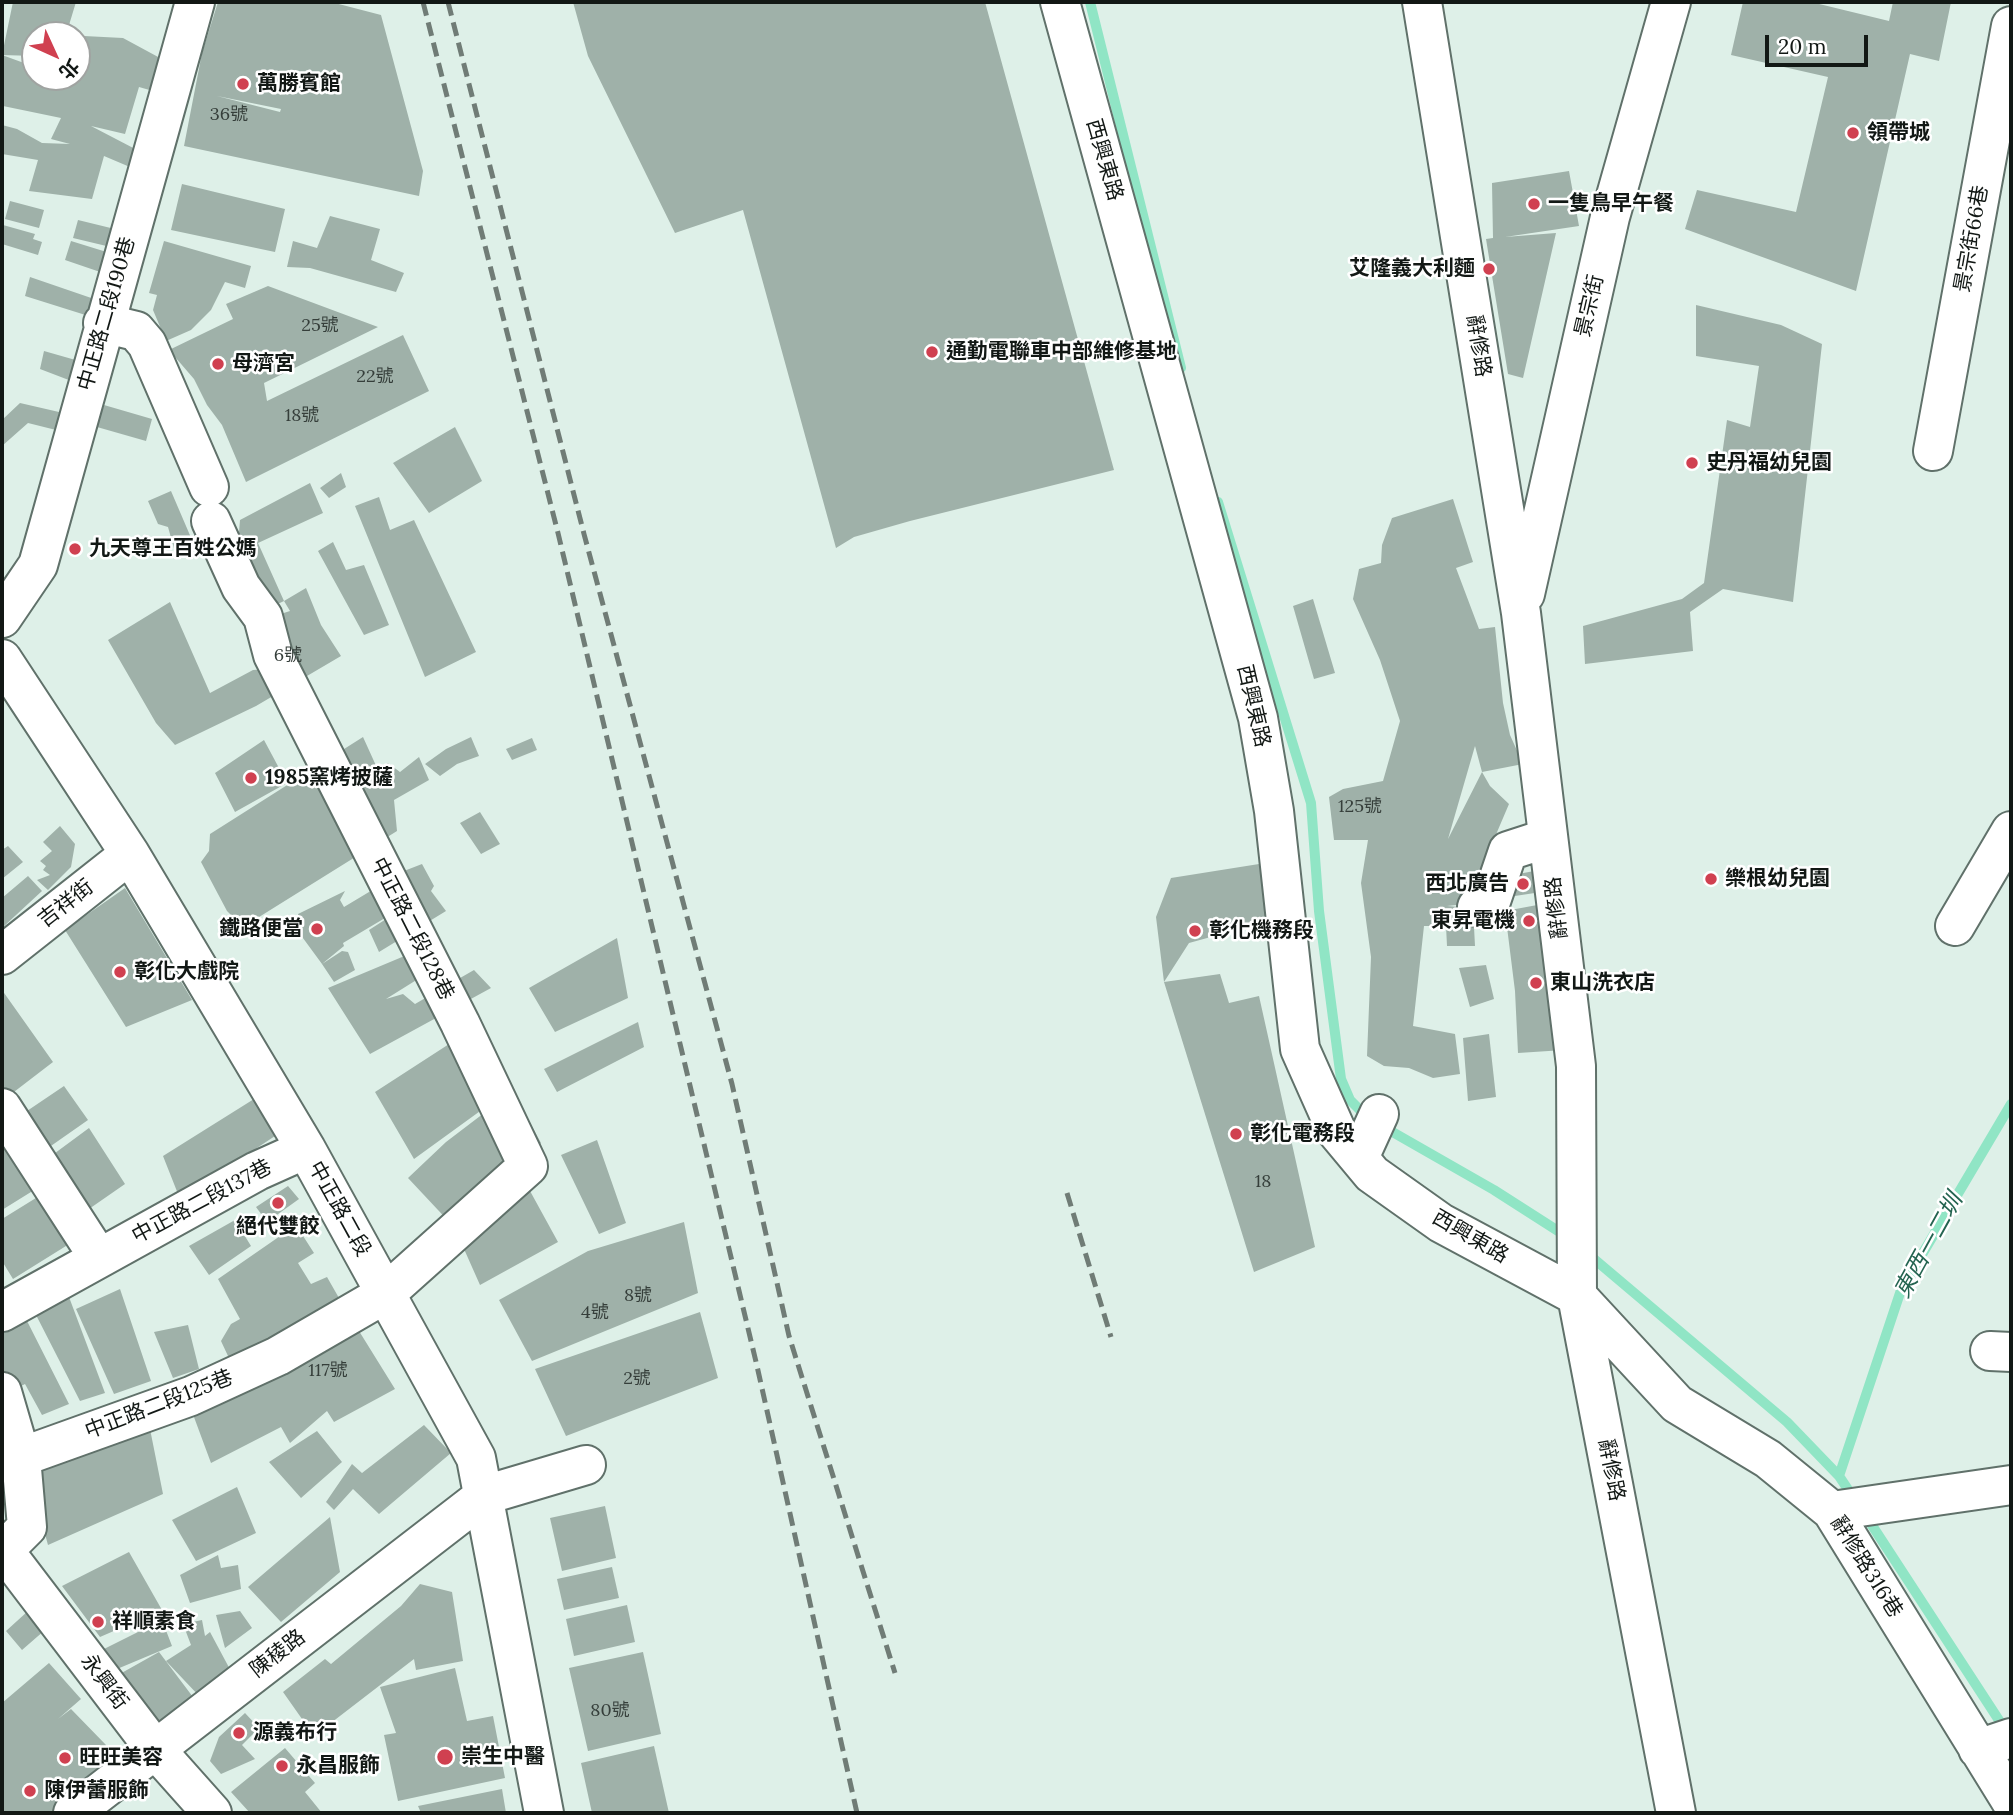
<!DOCTYPE html>
<html>
<head>
<meta charset="utf-8">
<style>
  body { margin:0 }
  #map { position:relative; width:2013px; height:1815px; overflow:hidden; background:#def0e8; font-family:Lora,"Noto Sans TC",serif }
  canvas { display:block }
  .frame { position:absolute; inset:0; border:4px solid #121815; pointer-events:none }
  .north { position:absolute; left:21px; top:21px; width:70px; height:70px; box-sizing:border-box; background:#fff; border:2px solid #a0a3a1; border-radius:50%; rotate:135deg; font-size:19px; font-weight:700; line-height:28px; text-align:center; color:#121815 }
  .north::after { content:''; display:block; margin:auto; width:24px; height:32px; background:#d04050; clip-path:polygon(50% 0,100% 100%,50% 72%,0 100%) }
  .scale { position:absolute; left:1765px; top:35px; width:103px; height:32px; box-sizing:border-box; border:4px solid #121815; border-top:0; padding-left:9px; font-size:21px; line-height:24px; white-space:nowrap; color:#121815; -webkit-text-stroke:5px #fff; paint-order:stroke }
</style>
</head>
<body>
<div id="map">
<canvas width="2013" height="1815"></canvas>
<div class="frame"></div>
<div class="north">北</div>
<div class="scale">20 m</div>
</div>
<script>
const ctx = document.querySelector('canvas').getContext('2d');
ctx.lineJoin = 'round';
const poly = rows => new Path2D(rows.map(r => 'M' + r).join(''));
function stroke(path, color, width, dash) { ctx.strokeStyle = color; ctx.lineWidth = width; ctx.lineCap = dash ? 'butt' : 'round'; ctx.setLineDash(dash || []); ctx.stroke(path); }
function fillPath(path, color) { ctx.fillStyle = color; ctx.fill(path, 'evenodd'); }
function label(font, color, halo, rows, align = 'center') {
  ctx.font = font + ' Lora,"Noto Sans TC",serif'; ctx.lineWidth = 5; ctx.setLineDash([]); ctx.textBaseline = 'middle'; ctx.strokeStyle = halo; ctx.fillStyle = color; for (const [text, x, y, turn = 0] of rows) {
    ctx.save(); ctx.translate(x, y); ctx.rotate((+turn || 0) * Math.PI / 180); ctx.textAlign = isNaN(turn) ? turn : align; if (halo) ctx.strokeText(text, 0, 0); ctx.fillText(text, 0, 0); ctx.restore();
  }
}
stroke(poly([
  [1090,2,1181,368],
  [1218,502,1311,803,1319,911,1341,1079,1350,1100,1368,1118],
  [1382,1126,1494,1190,1569,1238],
  [1587,1253,1787,1422,1839,1476,1855,1500],
  [1839,1476,1901,1290,2011,1104],
  [1864,1513,2006,1731]
]), '#90e5c5', 10);
fillPath(poly([
  [13,2,76,2,66,35,35,35,35,56,2,55,35,67,35,77,77,77,77,61,84,36,123,38,160,58,153,91,139,87,125,134,91,126,139,151,137,170,104,156,92,199,29,191,38,160,2,154,2,125,17,129,42,143,70,144,51,139,61,118,3,106,2,55],
  [218,2,331,2,381,15,423,171,419,196,184,146,202,53],
  [217,96,281,109,280,112],
  [573,2,985,2,1114,470,910,521,854,537,836,548,743,210,675,233,588,56],
  [1743,2,1811,2,1889,21,1893,2,1951,2,1939,61,1910,54,1856,291,1685,229,1697,190,1796,212,1828,77,1731,55],
  [1569,171,1579,226,1505,237,1556,233,1523,378,1508,374,1486,239,1493,238,1492,183],
  [182,184,285,209,275,252,171,230],
  [10,201,44,210,39,228,5,219],
  [330,216,380,229,371,260,404,273,396,292,310,268,287,267,293,241,317,248],
  [78,220,123,231,119,249,73,238],
  [3,225,35,234,33,239,42,242,38,255,2,244],
  [71,241,113,254,106,274,65,260],
  [164,241,251,266,245,288,225,282,211,310,191,330,166,341,153,310,157,295,149,293],
  [30,277,100,301,95,318,25,296],
  [268,286,378,327,264,383,267,401,403,335,429,391,246,482,222,425,207,405,194,379,169,350,233,319,226,304],
  [1696,305,1781,325,1822,344,1793,602,1723,589,1690,612,1693,651,1585,664,1583,626,1682,599,1704,583,1727,420,1750,427,1759,366,1696,356],
  [44,351,79,361,74,382,40,369],
  [20,403,59,412,56,430,28,423,2,446,2,420],
  [104,405,152,419,146,441,97,427],
  [455,427,482,481,429,513,393,463],
  [341,473,346,487,329,498,320,488],
  [310,483,323,513,258,543,284,601,265,610,231,532,239,532,240,520],
  [171,491,192,540,175,552,168,527,158,524,148,501],
  [379,497,390,530,414,520,476,652,425,677,355,506],
  [1453,499,1473,562,1456,568,1479,629,1495,627,1503,703,1510,735,1523,764,1482,772,1475,746,1448,839,1482,772,1490,786,1509,804,1483,865,1484,902,1447,906,1473,908,1475,946,1447,946,1446,926,1424,926,1413,1026,1455,1034,1460,1074,1433,1078,1409,1068,1384,1066,1367,1056,1371,957,1361,883,1368,840,1334,840,1329,797,1343,789,1383,781,1400,721,1380,660,1353,599,1359,569,1381,563,1382,545,1392,518],
  [333,542,346,570,364,565,389,625,364,635,318,551],
  [306,588,321,625,341,656,256,706,175,745,156,723,108,640,170,602,210,693,253,670,267,669,262,620,290,611,284,601],
  [1313,599,1335,673,1314,679,1293,606],
  [363,737,378,770,388,763,400,772,419,757,429,780,394,800,397,831,243,927,227,911,201,862,209,851,210,834],
  [471,737,479,756,457,764,440,776,425,764,446,749],
  [532,738,537,750,512,760,506,749],
  [264,740,287,783,235,812,215,773],
  [480,812,500,844,481,854,460,823],
  [60,826,75,844,71,867,48,890,37,880,50,875,43,870,46,866,40,861,52,851,43,842],
  [8,846,23,862,2,879,2,850],
  [422,864,434,886,431,891,446,911,379,952,369,930,422,896,343,943,344,946,322,964,300,934,298,914,345,891,340,900,344,907,404,871],
  [1259,864,1276,919,1189,943,1164,982,1156,917,1171,878],
  [1545,869,1548,891,1495,899,1502,877],
  [28,876,42,891,2,928,2,898],
  [125,888,192,1000,126,1027,65,930],
  [1548,903,1564,1050,1518,1053,1515,991,1505,911],
  [617,938,628,998,555,1032,529,988],
  [342,951,348,952,355,970,334,982,322,964],
  [414,952,426,974,386,999,403,994,415,1004,474,970,491,988,370,1054,328,988],
  [1486,965,1494,999,1470,1007,1459,968],
  [1220,974,1229,1003,1259,996,1315,1247,1254,1272,1164,982],
  [2,990,53,1062,10,1095,2,1085],
  [638,1022,644,1047,557,1092,544,1069],
  [480,1024,505,1093,414,1159,375,1092],
  [1489,1034,1496,1097,1468,1101,1463,1038],
  [64,1086,88,1120,48,1148,27,1111],
  [513,1091,541,1143,453,1226,408,1178,446,1142],
  [254,1099,278,1134,180,1199,163,1156],
  [2,1126,39,1187,2,1210],
  [89,1128,125,1184,76,1218,47,1159],
  [597,1140,626,1223,599,1234,561,1155],
  [524,1180,558,1242,480,1285,460,1240],
  [288,1186,299,1199,267,1222,256,1207],
  [44,1193,74,1241,13,1279,2,1261,2,1219],
  [235,1220,251,1246,209,1275,189,1246],
  [684,1222,698,1293,532,1361,499,1300,588,1251],
  [296,1225,314,1253,298,1263,311,1284,327,1277,343,1305,235,1371,221,1341,231,1324,240,1319,218,1279],
  [120,1289,151,1381,114,1394,76,1309],
  [69,1297,105,1393,80,1401,35,1313],
  [700,1312,718,1378,566,1436,535,1369],
  [25,1317,69,1404,42,1415,25,1384,13,1390,2,1367,2,1331],
  [188,1325,199,1369,173,1378,154,1332],
  [359,1331,395,1389,334,1422,327,1411,290,1443,281,1427,211,1463,191,1409],
  [148,1419,163,1494,48,1545,27,1468],
  [424,1425,451,1453,379,1514,353,1489,334,1510,326,1502,352,1464,362,1473],
  [317,1431,342,1462,301,1498,269,1462],
  [237,1487,256,1533,196,1561,172,1520],
  [605,1506,616,1558,562,1571,550,1518],
  [330,1517,340,1572,281,1622,248,1587],
  [129,1552,162,1610,100,1637,62,1586],
  [218,1555,221,1568,238,1565,241,1589,190,1603,180,1575],
  [612,1567,619,1598,564,1610,557,1579],
  [420,1584,452,1592,463,1661,416,1670,414,1659,314,1736,283,1692,325,1659,331,1664,401,1606],
  [627,1605,635,1642,574,1656,566,1619],
  [28,1611,45,1630,22,1650,6,1631],
  [240,1611,252,1628,225,1648,216,1615],
  [162,1620,172,1646,117,1669,102,1650],
  [202,1620,205,1636,210,1632,233,1675,201,1698,166,1661,191,1645,183,1624],
  [159,1652,199,1705,156,1725,118,1675],
  [643,1652,661,1734,588,1751,569,1668],
  [49,1663,81,1699,58,1719,71,1709,106,1745,101,1778,55,1813,2,1813,2,1703],
  [455,1668,467,1721,493,1716,505,1778,398,1801,384,1735,396,1733,380,1687],
  [245,1713,259,1728,242,1745,255,1759,221,1774,210,1761,219,1737],
  [654,1746,669,1813,592,1813,581,1763],
  [285,1748,315,1783,305,1792,322,1813,250,1813,231,1792],
  [502,1789,506,1813,421,1813,418,1806]
]), '#9fb1a9');
const minor = poly([
  [1060,2,1258,718,1274,811,1300,1049,1337,1132,1372,1174,1441,1223,1577,1296,1677,1404,1768,1459,1832,1511,2011,1801],
  [1422,2,1521,613,1576,1066,1577,1296,1676,1813],
  [103,323,136,331,147,344,209,487],
  [1933,451,2011,26],
  [1525,594,1610,217,1671,2],
  [2,618,38,565,195,2],
  [2,659,130,854,306,1149,476,1458,544,1813],
  [1477,907,1490,904,1508,851,1548,838],
  [1955,926,2011,831],
  [2,955,130,854],
  [2,1108,99,1258],
  [1359,1158,1379,1114],
  [2,1312,257,1171,306,1149],
  [1990,1351,2011,1352],
  [2,1392,21,1457],
  [1832,1511,2011,1485],
  [2,1548,155,1749,212,1813],
  [4,1550,27,1527,21,1457,191,1396,278,1356,385,1294,528,1166,460,1023,273,655,263,617,241,587,211,521],
  [1978,1749,2011,1738],
  [73,1813,485,1495,586,1465]
]);
stroke(minor, '#60716a', 42);
stroke(minor, '#fff', 38);
stroke(poly([
  [423,2,558,533,757,1366,857,1813],
  [448,2,584,534,732,1084,789,1336,895,1673],
  [1067,1193,1111,1337]
]), '#707c76', 5, [14, 7]);
for (const [x, y, r, color] of [
  [243,84,7,"#d04050"],
  [1853,133,7,"#d04050"],
  [1534,204,7,"#d04050"],
  [1489,269,7,"#d04050"],
  [932,352,7,"#d04050"],
  [218,364,7,"#d04050"],
  [1692,463,7,"#d04050"],
  [75,549,7,"#d04050"],
  [251,778,7,"#d04050"],
  [1711,879,7,"#d04050"],
  [1523,884,7,"#d04050"],
  [1529,921,7,"#d04050"],
  [317,929,7,"#d04050"],
  [1195,931,7,"#d04050"],
  [120,972,7,"#d04050"],
  [1536,983,7,"#d04050"],
  [1236,1134,7,"#d04050"],
  [278,1203,7,"#d04050"],
  [98,1622,7,"#d04050"],
  [239,1733,7,"#d04050"],
  [445,1757,9,"#d04050"],
  [65,1758,7,"#d04050"],
  [282,1766,7,"#d04050"],
  [30,1791,7,"#d04050"]
]) { const dot = new Path2D(); dot.arc(x, y, r, 0, 2 * Math.PI); ctx.fillStyle = color; ctx.fill(dot); stroke(dot, '#fff', 2.5); }
label('18px', '#353e3a', null, [
  ["36號",229,115],
  ["25號",320,326],
  ["22號",375,377],
  ["18號",302,416],
  ["6號",288,656],
  ["125號",1360,807],
  ["18",1263,1182],
  ["8號",638,1296],
  ["4號",595,1313],
  ["117號",328,1371],
  ["2號",637,1379],
  ["80號",610,1711]
]);
label('bold 21px', '#121815', '#fff', [
  ["萬勝賓館",257,84],
  ["領帶城",1867,133],
  ["一隻鳥早午餐",1548,204],
  ["艾隆義大利麵",1475,269,"right"],
  ["通勤電聯車中部維修基地",946,352],
  ["母濟宮",232,364],
  ["史丹福幼兒園",1706,463],
  ["九天尊王百姓公媽",89,549],
  ["1985窯烤披薩",265,778],
  ["樂根幼兒園",1725,879],
  ["西北廣告",1509,884,"right"],
  ["東昇電機",1515,921,"right"],
  ["鐵路便當",303,929,"right"],
  ["彰化機務段",1209,931],
  ["彰化大戲院",134,972],
  ["東山洗衣店",1550,983],
  ["彰化電務段",1250,1134],
  ["絕代雙餃",278,1227,"center"],
  ["祥順素食",112,1622],
  ["源義布行",253,1733],
  ["崇生中醫",461,1757],
  ["旺旺美容",79,1758],
  ["永昌服飾",296,1766],
  ["陳伊蕾服飾",44,1791]
], 'left');
label('21px', '#121815', '#fff', [
  ["西興東路",1104,160,74],
  ["景宗街66巷",1972,239,-80],
  ["景宗街",1590,306,-77],
  ["中正路二段190巷",107,314,-74],
  ["辭修路",1478,346,81],
  ["西興東路",1253,706,77],
  ["吉祥街",66,904,-38],
  ["辭修路",1557,908,-97],
  ["中正路二段128巷",412,929,63],
  ["中正路二段137巷",202,1202,-28],
  ["中正路二段",339,1209,61],
  ["西興東路",1470,1237,30],
  ["中正路二段125巷",159,1405,-21],
  ["辭修路",1611,1470,79],
  ["辭修路316巷",1866,1567,58],
  ["陳稜路",278,1654,-38],
  ["永興街",104,1682,53]
]);
label('italic 23px', '#246450', '#fff', [
  ["東西一二圳",1929,1246,-61]
]);
</script>
</body>
</html>
